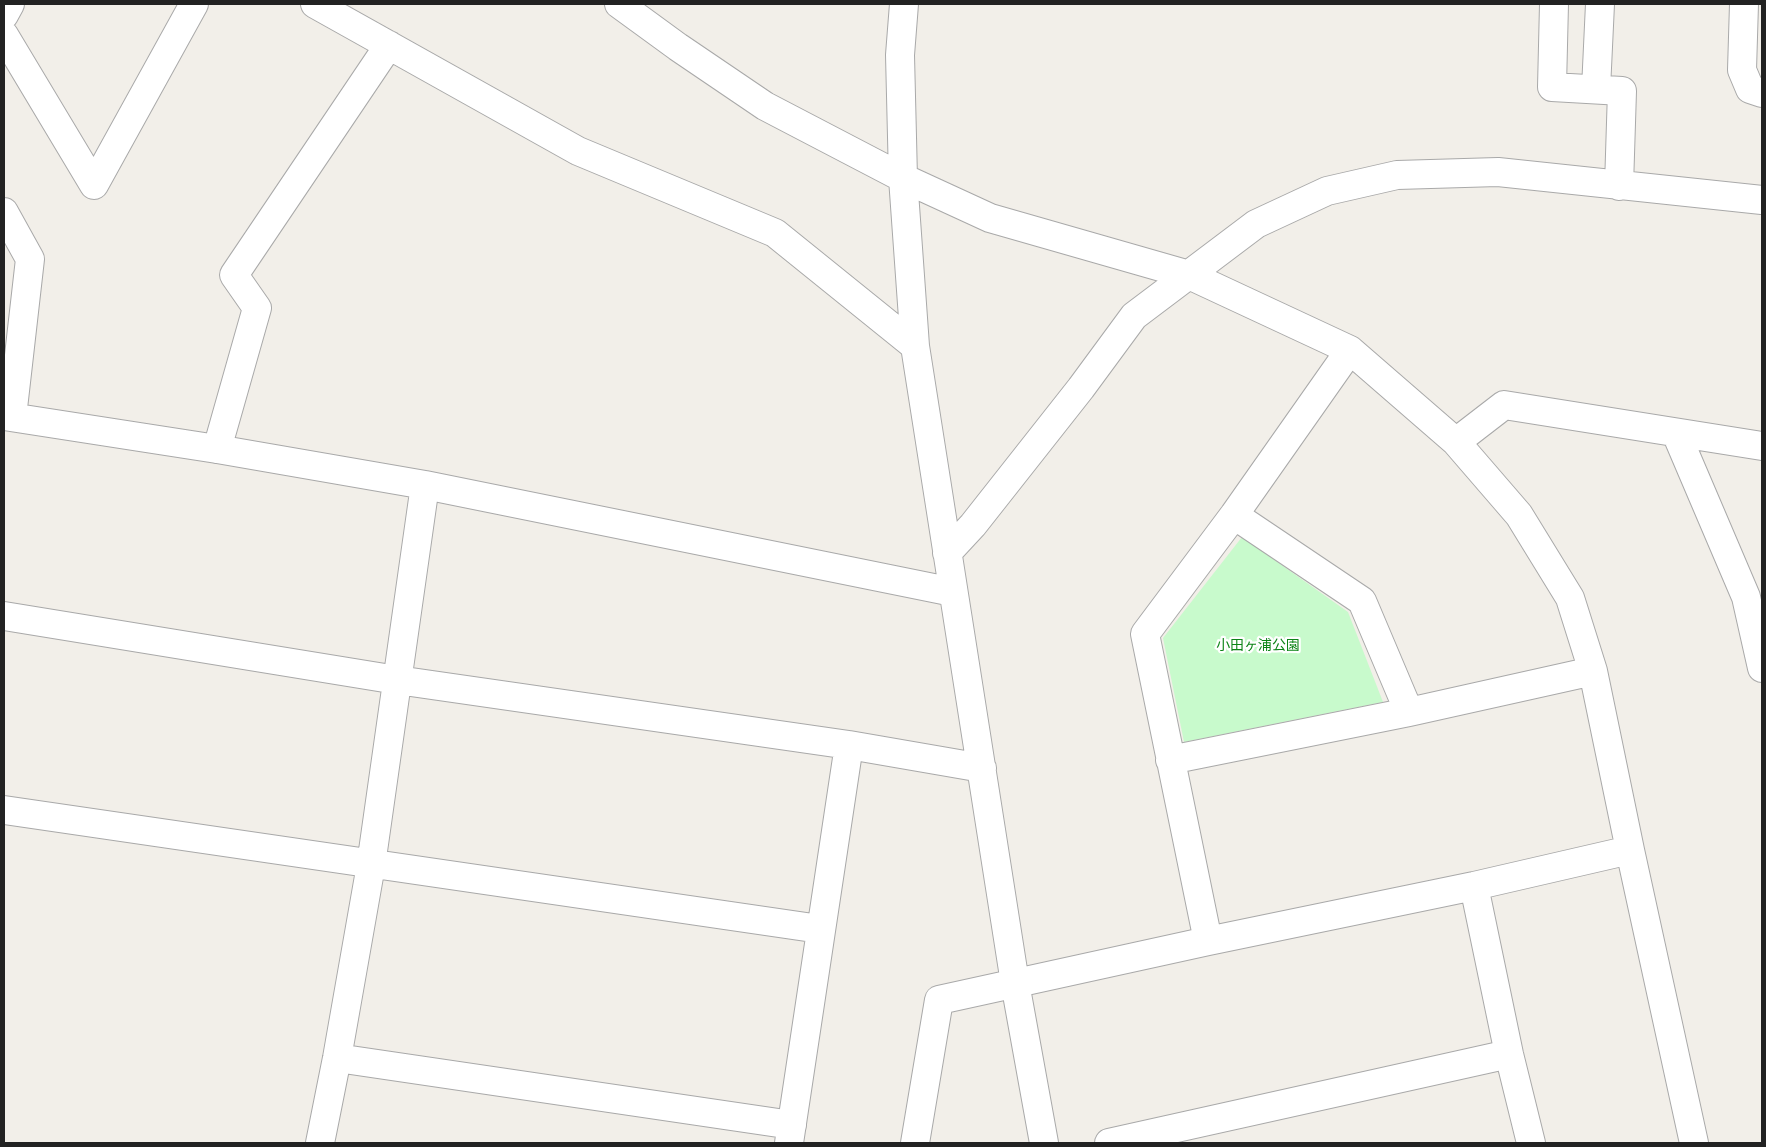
<!DOCTYPE html>
<html>
<head>
<meta charset="utf-8">
<style>
  body { margin:0 }
  #map { position:relative; width:1766px; height:1147px; overflow:hidden; background:#f2efe9; font-family:Montserrat,sans-serif }
  canvas { display:block }
  .frame { position:absolute; inset:0; border:5px solid #222; pointer-events:none }
</style>
</head>
<body>
<div id="map">
<canvas width="1766" height="1147"></canvas>
<div class="frame"></div>
</div>
<script>
const ctx = document.querySelector('canvas').getContext('2d');
ctx.lineJoin = 'round';
function fillPath(path, color) { ctx.fillStyle = color; ctx.fill(path, 'evenodd'); }
const poly = rows => new Path2D(rows.map(r => 'M' + r).join(''));
function stroke(path, color, width, dash) { ctx.strokeStyle = color; ctx.lineWidth = width; ctx.lineCap = dash ? 'butt' : 'round'; ctx.setLineDash(dash || []); ctx.stroke(path); }
function label(font, color, halo, rows, align = 'center') {
  ctx.font = font + ' Montserrat,"Noto Sans JP",sans-serif'; ctx.lineWidth = 4.5; ctx.setLineDash([]); ctx.textBaseline = 'middle'; ctx.strokeStyle = halo; ctx.fillStyle = color; for (const [text, x, y, turn = 0] of rows) {
    ctx.save(); ctx.translate(x, y); ctx.rotate((+turn || 0) * Math.PI / 180); ctx.textAlign = isNaN(turn) ? turn : align; if (halo) ctx.strokeText(text, 0, 0); ctx.fillText(text, 0, 0); ctx.restore();
  }
}
fillPath(poly([
  [1242,537,1348,612,1383,702,1184,742,1163,638]
]), '#c8facc');
const minor = poly([
  [315,4,578,151,775,233,915,346],
  [619,4,678,47,765,106,903,178,990,218,1189,275,1350,350,1456,442,1519,515,1570,598,1593,671,1630,850,1694,1143],
  [904,4,900,55,903,178,915,346,1015,983,1044,1143],
  [1554,4,1552,87,1622,91,1619,186],
  [1744,4,1742,70,1750,89,1762,93],
  [4,15,10,4],
  [4,35,94,185,194,4],
  [1596,89,1600,4],
  [4,212,30,259,12,417],
  [4,416,217,449,425,485,953,592],
  [1676,433,1746,597,1762,668],
  [1456,442,1504,405,1762,446],
  [217,449,257,308,234,275,389,45],
  [1234,515,1362,601,1409,712],
  [947,553,973,525,1081,388,1134,316,1256,224,1327,191,1397,175,1498,172,1762,200],
  [4,616,397,680,849,745],
  [1170,760,1409,712,1593,671],
  [4,810,820,929],
  [1474,886,1509,1054,1531,1143],
  [1208,941,1145,634,1234,515,1350,350],
  [337,1058,792,1125],
  [320,1143,337,1058,371,865,425,485],
  [789,1143,849,745,982,768],
  [915,1143,939,1000,1208,941,1474,886,1630,850],
  [1109,1143,1509,1054]
]);
stroke(minor, '#a9a9a9', 30);
stroke(minor, '#fff', 28);
label('14px', '#0c8416', '#fff', [
  ["小田ヶ浦公園",1258,646]
]);
</script>
</body>
</html>
